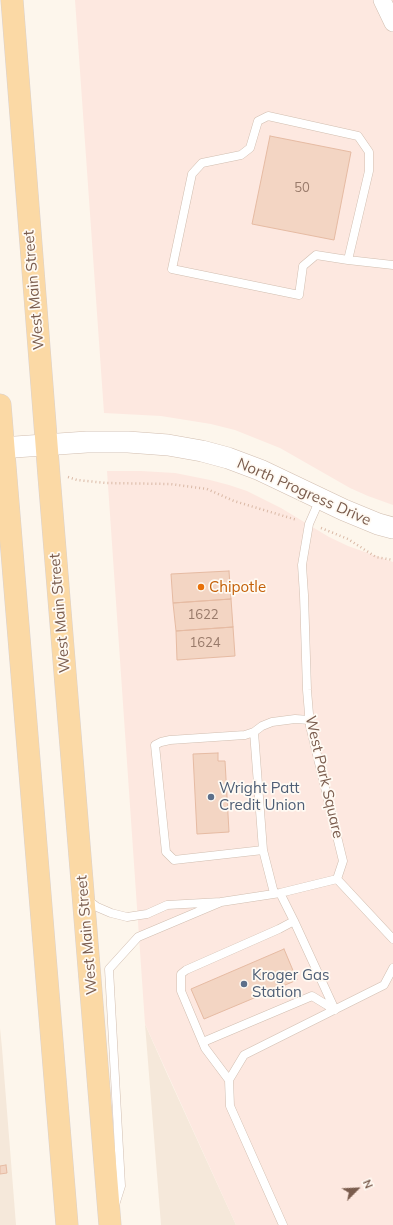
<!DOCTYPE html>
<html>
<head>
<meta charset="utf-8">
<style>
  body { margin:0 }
  #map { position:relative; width:393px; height:1225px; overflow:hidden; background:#fdf6ec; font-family:Mulish,sans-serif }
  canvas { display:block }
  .north { position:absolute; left:337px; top:1169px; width:40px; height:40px; -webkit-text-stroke:3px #fffaf3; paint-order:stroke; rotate:66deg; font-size:11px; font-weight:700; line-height:16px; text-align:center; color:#7a5c4d }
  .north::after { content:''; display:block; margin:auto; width:14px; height:18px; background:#7a5c4d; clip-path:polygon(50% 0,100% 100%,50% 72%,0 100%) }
</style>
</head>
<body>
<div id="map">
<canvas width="393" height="1225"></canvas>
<div class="north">N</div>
</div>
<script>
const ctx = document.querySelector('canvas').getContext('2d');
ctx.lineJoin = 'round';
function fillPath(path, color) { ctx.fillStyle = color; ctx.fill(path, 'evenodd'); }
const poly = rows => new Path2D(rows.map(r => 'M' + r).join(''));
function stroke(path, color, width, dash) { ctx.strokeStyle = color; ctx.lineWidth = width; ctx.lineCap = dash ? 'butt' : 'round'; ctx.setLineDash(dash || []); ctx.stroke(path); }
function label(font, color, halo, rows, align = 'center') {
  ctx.font = font + ' Mulish,sans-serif'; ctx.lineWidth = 3.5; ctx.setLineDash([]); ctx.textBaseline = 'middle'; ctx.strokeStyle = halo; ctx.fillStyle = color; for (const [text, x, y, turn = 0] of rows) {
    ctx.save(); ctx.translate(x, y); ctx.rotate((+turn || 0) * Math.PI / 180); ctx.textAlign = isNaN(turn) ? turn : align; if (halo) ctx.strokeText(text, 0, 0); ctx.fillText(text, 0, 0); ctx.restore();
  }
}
fillPath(poly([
  [145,1024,168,1076,236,1225,161,1225],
  [0,1028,2,1048,16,1225,0,1225]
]), '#f5e8da');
fillPath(poly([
  [75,0,393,0,393,505,368,496,350,488,280,448,235,430,211,424,161,416,104,413],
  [107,471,141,471,175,473,210,480,229,485,247,491,281,508,329,537,348,546,393,562,393,1225,236,1225,145,1024]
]), '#fde8e0');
const building = poly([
  [270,136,351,152,334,240,252,224,270,136],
  [229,571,231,599,173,603,171,574,229,571],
  [231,599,233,627,176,631,173,603,231,599],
  [233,627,235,656,177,660,176,631,233,627],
  [218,753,218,761,225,761,229,832,197,834,193,754,218,753],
  [284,949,297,980,204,1019,191,989,284,949],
  [6,1165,7,1173,0,1174,0,1166,6,1165]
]);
fillPath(building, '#f3d5c3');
stroke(building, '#e6bba3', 1);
const service = poly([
  [348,260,369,171,369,152,358,136,268,116,258,121,250,148,241,155,202,163,192,174,172,269,299,295,303,266,316,255,348,260,393,265],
  [320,499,309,524,302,565,304,595,307,690,310,726,343,861,337,879,393,939],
  [254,732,263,850],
  [274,893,263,850,174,860,166,852,155,745,161,742,170,740,245,735,254,732,262,726,272,722,295,719,310,720],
  [280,893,294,921,335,1010],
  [86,899,97,907,111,913,127,917,147,914,167,905,221,902,138,937,109,969,121,1186,115,1205],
  [221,902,280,893,337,879],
  [203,1042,312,996,335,1010],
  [229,1080,205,1048,181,991,181,974,186,970,279,929,294,921],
  [283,1225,230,1106,229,1080,244,1055,384,985,393,968]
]);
const minor = poly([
  [382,0,393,23]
]);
const tertiary = poly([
  [0,448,87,442,128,442,168,445,202,451,228,458,260,470,344,510,378,524,393,528]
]);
const primary = poly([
  [12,0,49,476,110,1225],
  [0,405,67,1225]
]);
stroke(service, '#d1beb0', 9);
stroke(minor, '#d1beb0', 18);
stroke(tertiary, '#d1beb0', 22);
stroke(primary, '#dad1cd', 23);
stroke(poly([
  [68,477,77,480,106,483,170,484,207,489,234,501,297,520],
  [321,528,348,539,376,557,393,560]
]), '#d9b8a5', 2.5, [1, 3]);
stroke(service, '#fff', 8);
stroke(minor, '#fff', 17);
stroke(tertiary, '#fff', 21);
stroke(primary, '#fbd9a5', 22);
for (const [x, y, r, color] of [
  [201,587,4,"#e8710a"],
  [211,797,4,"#5c6f8a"],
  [244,984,4,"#5c6f8a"]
]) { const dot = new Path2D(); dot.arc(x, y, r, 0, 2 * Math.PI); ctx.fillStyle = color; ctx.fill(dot); stroke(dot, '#fffaf3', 1.5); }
label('13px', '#987a6a', null, [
  ["50",302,188],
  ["1622",203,615],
  ["1624",205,643]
]);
label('15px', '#7a5c4d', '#fffaf3', [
  ["West Main Street",34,290,-95],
  ["North Progress Drive",304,492,24],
  ["West Main Street",60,613,-95],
  ["West Park Square",324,777,77],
  ["West Main Street",87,935,-95]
]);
label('15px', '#c56008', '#fffaf3', [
  ["Chipotle",209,587]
], 'left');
label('15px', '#4e5e75', '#fffaf3', [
  ["Wright Patt",219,788],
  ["Credit Union",219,805],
  ["Kroger Gas",252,975],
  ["Station",252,992]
], 'left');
</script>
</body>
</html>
